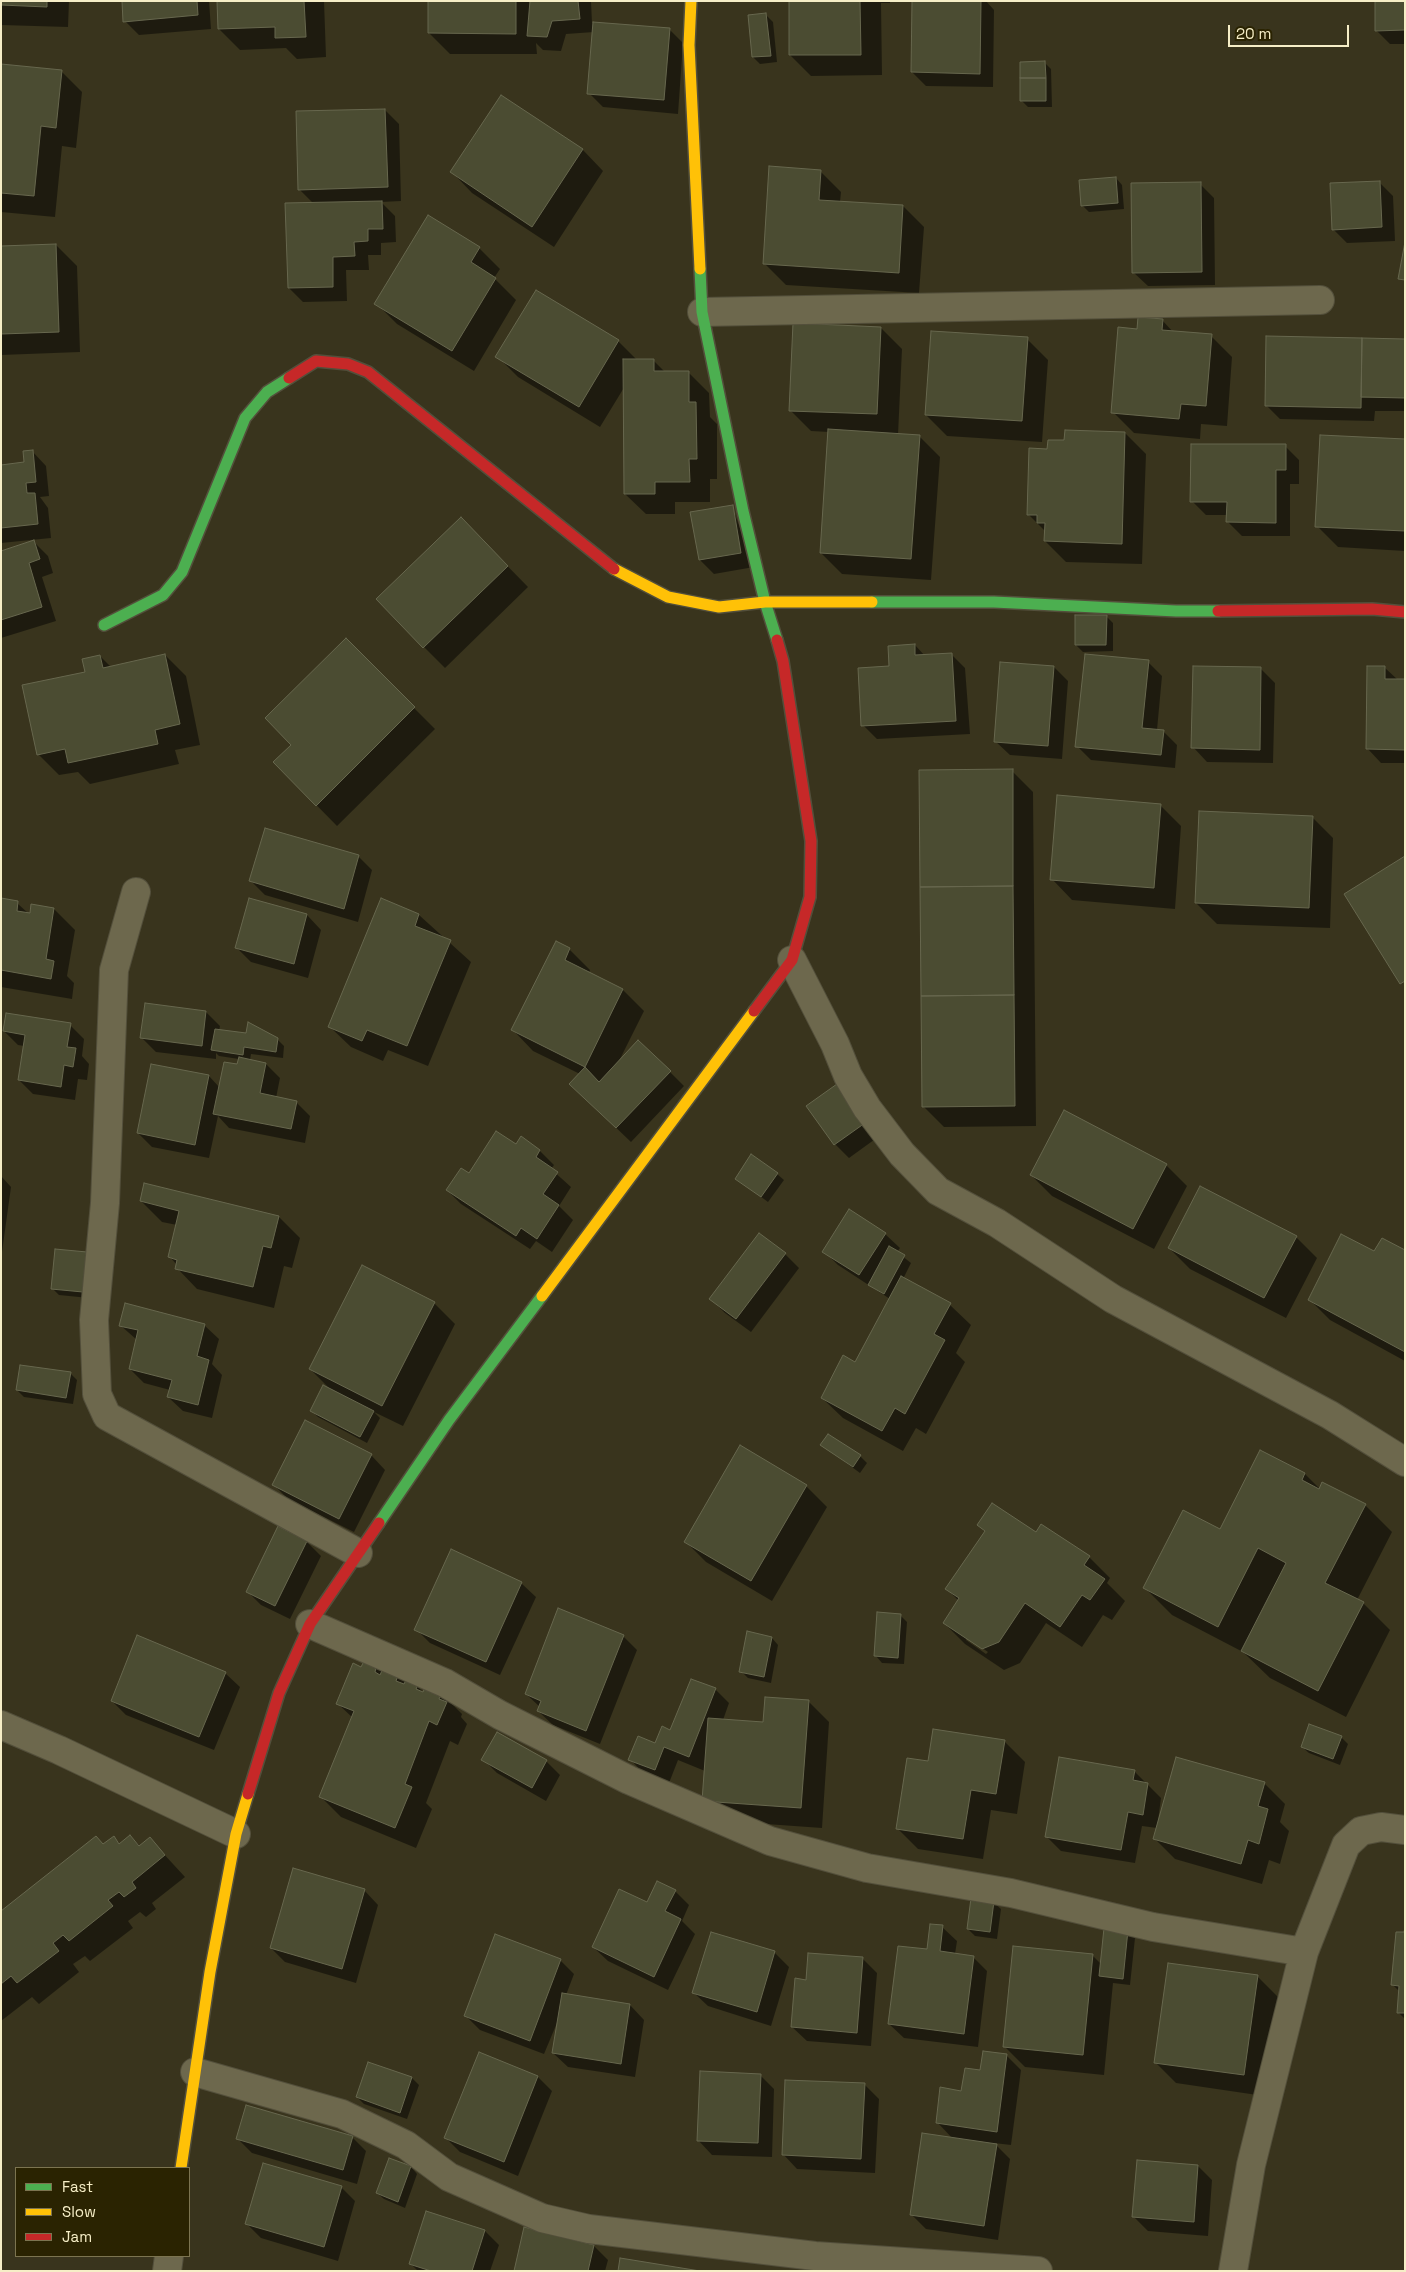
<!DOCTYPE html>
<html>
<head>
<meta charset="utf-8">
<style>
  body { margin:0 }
  #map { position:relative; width:1406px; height:2272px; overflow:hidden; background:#39341d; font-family:"Space Grotesk",sans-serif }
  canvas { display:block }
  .frame { position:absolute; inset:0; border:2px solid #f6eec7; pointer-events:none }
  .legend { position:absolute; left:15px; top:2167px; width:175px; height:90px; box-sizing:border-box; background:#2a2301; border:1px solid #7c7450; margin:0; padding:6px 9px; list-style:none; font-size:15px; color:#f6eec7 }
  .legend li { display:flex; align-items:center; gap:10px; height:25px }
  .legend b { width:25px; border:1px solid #7c7450 }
  .scale { position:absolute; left:1228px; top:25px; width:121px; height:22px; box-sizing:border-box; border:2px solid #f6eec7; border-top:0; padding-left:6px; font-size:15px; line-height:18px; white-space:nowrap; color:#f6eec7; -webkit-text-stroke:4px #2a2301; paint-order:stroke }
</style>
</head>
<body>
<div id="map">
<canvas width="1406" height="2272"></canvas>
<div class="frame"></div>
<ul class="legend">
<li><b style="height:6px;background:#4caf50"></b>Fast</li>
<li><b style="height:6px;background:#ffc107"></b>Slow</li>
<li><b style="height:6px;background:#c62828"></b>Jam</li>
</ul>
<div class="scale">20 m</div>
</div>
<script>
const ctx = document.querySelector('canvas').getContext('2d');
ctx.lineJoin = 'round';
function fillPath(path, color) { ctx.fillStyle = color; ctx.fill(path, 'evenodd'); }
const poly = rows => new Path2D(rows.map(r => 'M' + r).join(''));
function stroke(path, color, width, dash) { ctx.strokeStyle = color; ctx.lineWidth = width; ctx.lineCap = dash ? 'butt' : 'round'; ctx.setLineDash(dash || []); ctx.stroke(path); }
fillPath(poly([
  [1,1,69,1,68,27,1,25],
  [123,1,209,1,211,29,139,35,125,21],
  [218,1,324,1,326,57,297,59,286,48,240,50,219,29],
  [429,1,591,1,592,23,669,29,683,43,678,114,603,107,589,93,594,32,566,34,561,51,543,50,536,43,537,54,450,54,429,33],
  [790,1,890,1,890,3,881,3,882,75,811,76,790,55],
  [913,1,986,1,994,10,993,87,926,86,912,72],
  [1405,1,1405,44,1390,44,1376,30],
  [766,15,773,22,777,62,760,64,753,57],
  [1044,62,1051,69,1052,107,1028,107,1021,100],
  [1,65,62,72,82,92,76,148,62,146,55,217,1,212],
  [501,96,583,150,603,171,554,247,472,193,452,172],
  [385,110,399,124,401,201,381,202,395,216,396,242,381,243,381,255,368,255,369,270,346,270,347,301,303,302,289,288,314,204,300,190],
  [820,171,841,192,840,202,903,206,924,227,919,293,786,285,765,264],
  [1116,178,1122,185,1124,209,1089,212,1082,205],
  [1379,182,1393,196,1395,241,1347,243,1333,229],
  [1200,184,1214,198,1215,285,1148,286,1133,272],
  [56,245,77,266,80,352,1,355,1,247],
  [479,248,500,269,494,278,516,300,474,371,397,324,376,303],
  [1162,320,1174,333,1211,336,1232,357,1227,426,1201,424,1200,439,1134,433,1113,412,1138,330],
  [881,328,902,349,898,435,919,436,940,457,931,580,842,574,821,553,829,432,811,431,790,410],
  [1027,339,1048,360,1042,442,947,436,926,415],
  [1405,340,1405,411,1375,411,1374,421,1280,419,1266,405],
  [618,341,638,361,653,360,665,372,688,372,709,393,710,417,717,424,717,479,710,479,710,502,675,502,675,514,646,514,625,494,625,386,600,427,518,377,497,356],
  [1125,433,1146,454,1142,564,1066,562,1045,541,1046,532,1028,514,1048,450,1065,441],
  [1405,440,1405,551,1338,547,1317,526],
  [1285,446,1299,460,1299,484,1290,484,1290,536,1242,536,1228,522,1228,515,1206,515,1192,501],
  [32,451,46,466,49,496,40,497,48,508,51,538,1,543,1,466,25,463],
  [732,506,754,567,714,574,700,560],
  [481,539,528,587,445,668,424,647],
  [34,542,48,556,53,573,42,577,56,621,1,638,1,552],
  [1106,616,1113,623,1113,651,1083,652,1076,645],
  [346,640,435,729,337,826,275,763,293,745],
  [915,645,925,656,951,654,965,668,970,734,877,739,863,725,891,667],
  [165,655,186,676,200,745,175,750,179,764,90,784,78,772,59,775,38,754,87,673,100,656,111,667],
  [1148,662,1162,676,1157,730,1163,731,1177,745,1175,768,1091,760,1077,746],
  [1054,667,1068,681,1062,759,1010,755,995,741],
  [1384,667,1398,680,1405,681,1405,763,1381,763,1367,748],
  [1261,669,1275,683,1273,763,1207,762,1193,747],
  [1012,771,1033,792,1036,1126,944,1127,923,1106],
  [1160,805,1181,826,1175,909,1072,900,1052,879],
  [1312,817,1333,838,1330,928,1217,924,1196,903],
  [358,856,372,870,358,922,265,895,251,881],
  [382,899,419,915,471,962,428,1066,388,1050,383,1061,351,1047,330,1027],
  [1,900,17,903,29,914,54,909,75,930,67,976,74,983,72,999,1,987],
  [250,900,307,915,321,930,308,978,251,962,237,948],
  [569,949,590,970,589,973,623,990,644,1011,618,1063,670,1072,684,1086,631,1142,585,1098,580,1074,533,1051,513,1030],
  [146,1005,206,1012,220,1026,219,1031,277,1039,284,1046,283,1058,251,1054,250,1060,266,1064,280,1078,276,1098,296,1102,310,1116,305,1143,229,1128,218,1116,209,1158,152,1147,138,1133,209,1076,220,1088,238,1066,239,1059,219,1056,216,1053,216,1059,156,1052,142,1038],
  [70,1025,84,1039,82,1056,89,1064,87,1080,78,1079,75,1100,33,1094,19,1080,24,1046,18,1045,4,1031],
  [837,1085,878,1137,849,1158,835,1144,808,1106],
  [516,1146,540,1151,554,1165,551,1169,571,1187,559,1206,573,1220,552,1252,536,1241,530,1249,461,1204,447,1190],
  [1166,1165,1187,1186,1154,1249,1052,1196,1031,1175],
  [777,1174,784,1180,768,1202,737,1179],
  [1,1176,11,1187,1,1259],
  [141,1201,279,1217,300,1238,292,1268,284,1266,274,1308,197,1289,177,1268,177,1265,170,1257,177,1225,162,1222],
  [850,1211,885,1234,900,1248,897,1252,911,1263,903,1279,950,1305,971,1325,956,1353,965,1362,926,1434,916,1428,903,1451,843,1418,822,1398,856,1364,890,1299,838,1265,824,1251],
  [1296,1237,1317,1258,1286,1318,1190,1269,1169,1248],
  [56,1251,89,1298,59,1295,52,1288],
  [1405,1251,1405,1361,1330,1320,1309,1299,1375,1253],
  [785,1254,799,1268,751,1332,725,1313,711,1299],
  [434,1303,455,1324,403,1426,374,1412,380,1418,367,1443,318,1417,311,1410,330,1389,310,1369],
  [120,1325,204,1325,219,1339,212,1364,222,1375,212,1418,183,1411,168,1397,170,1390,144,1383,130,1369,137,1340],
  [70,1373,77,1380,73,1404,24,1397,17,1390],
  [822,1445,860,1456,867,1463,860,1473],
  [371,1455,385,1470,354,1532,288,1499,274,1485],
  [1305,1474,1320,1489,1365,1505,1392,1532,1357,1600,1363,1603,1390,1630,1346,1717,1270,1678,1243,1652,1172,1615,1145,1588,1220,1530],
  [806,1486,827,1507,772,1601,706,1562,686,1542],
  [979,1525,1036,1534,1089,1557,1110,1578,1107,1583,1125,1601,1112,1620,1103,1615,1082,1647,1046,1623,1020,1663,1004,1670,965,1644,944,1623,959,1601,947,1589,985,1532],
  [966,1637,988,1652,986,1654,966,1640],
  [307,1542,321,1556,290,1619,261,1605,247,1591],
  [521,1583,536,1597,500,1675,430,1643,416,1629],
  [900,1615,907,1622,904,1664,882,1663,876,1656],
  [623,1636,637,1650,600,1744,553,1725,538,1711,540,1707,526,1694],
  [772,1638,778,1645,771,1683,748,1678,741,1671],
  [365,1660,398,1674,407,1682,417,1686,424,1693,441,1693,462,1714,461,1717,467,1724,458,1745,450,1741,426,1803,432,1809,416,1848,341,1817,320,1796,353,1718,338,1704],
  [225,1673,240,1687,214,1750,126,1715,112,1701],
  [715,1689,729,1703,723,1720,765,1723,808,1701,829,1722,822,1828,724,1821,703,1800,705,1771,678,1760,669,1783,644,1774,630,1759,656,1745],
  [1341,1737,1348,1744,1340,1765,1309,1753,1302,1747],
  [1004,1741,1025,1762,1017,1814,991,1810,983,1859,918,1849,897,1828,929,1763],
  [483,1759,546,1761,560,1775,546,1801,497,1773],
  [1134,1771,1161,1798,1158,1821,1159,1821,1264,1783,1285,1804,1280,1822,1289,1831,1280,1864,1269,1860,1262,1884,1175,1859,1154,1838,1157,1828,1142,1826,1135,1863,1061,1851,1047,1837],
  [130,1836,140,1846,150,1839,185,1877,152,1903,156,1909,146,1917,140,1912,128,1921,133,1928,90,1961,85,1956,73,1964,79,1972,39,2004,32,1997,1,2021,1,1912,114,1838,120,1844],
  [364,1890,378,1905,356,1983,285,1962,271,1948],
  [675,1891,689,1905,682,1921,695,1934,668,1990,608,1961,593,1947],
  [994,1903,1001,1909,997,1939,975,1936,968,1929],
  [942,1927,957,1941,955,1954,973,1957,987,1971,978,2047,904,2038,889,2024],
  [1128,1931,1135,1938,1130,1985,1113,1983,1104,2075,1025,2067,1004,2046,1093,1956,1101,1964],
  [711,1933,775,1953,789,1967,771,2026,708,2006,693,1992],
  [1405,1934,1405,2019,1398,2012,1400,1992,1393,1985],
  [863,1959,877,1973,871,2046,807,2041,792,2027,807,1981],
  [560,1960,574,1974,566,1995,630,2005,644,2020,635,2077,568,2067,553,2053,559,2018,544,2054,480,2030,466,2016],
  [1257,1976,1278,1997,1264,2096,1176,2083,1155,2062],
  [984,2052,1007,2056,1021,2070,1011,2145,994,2143,1010,2159,998,2240,926,2229,911,2214,953,2139,937,2122,981,2072],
  [369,2063,412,2078,419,2085,407,2119,364,2104,357,2097],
  [760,2075,774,2089,772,2157,712,2155,698,2140],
  [538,2077,552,2091,518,2176,460,2152,446,2138],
  [865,2085,879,2099,875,2173,797,2169,783,2154],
  [352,2137,366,2151,357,2184,252,2153,238,2139],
  [390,2159,411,2167,417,2174,405,2208,384,2199,377,2193],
  [1198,2166,1212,2180,1208,2236,1148,2231,1134,2217],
  [341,2187,355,2201,338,2261,261,2238,247,2224],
  [485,2231,499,2245,490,2271,418,2271,411,2264],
  [594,2246,608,2260,605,2271,515,2271]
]), '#0007');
const building = poly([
  [1,1,47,1,47,7,1,5,1,1],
  [122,1,197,1,198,15,123,22,122,1],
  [217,1,304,1,306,37,275,38,275,27,218,29,217,1],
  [428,1,516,1,516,34,428,33,428,1],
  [530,1,578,1,580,19,552,21,547,37,527,36,530,1],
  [789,1,860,1,861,55,789,55,789,1],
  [912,1,981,1,980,74,911,72,912,1],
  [1375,1,1405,1,1405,30,1375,31,1375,1],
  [766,13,771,56,752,57,748,15,766,13],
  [593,22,670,28,664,100,587,94,593,22],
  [1045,61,1046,78,1020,78,1020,62,1045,61],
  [1,64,62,70,56,128,41,126,34,196,1,193,1,64],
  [1020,78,1046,78,1046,101,1020,101,1020,78],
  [501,95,583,149,532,227,450,172,501,95],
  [385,109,388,187,298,190,296,111,385,109],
  [769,166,821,170,819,200,903,205,899,273,763,264,769,166],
  [1116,177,1118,203,1081,206,1079,180,1116,177],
  [1380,181,1382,227,1332,230,1330,183,1380,181],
  [1201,182,1202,272,1132,273,1131,183,1201,182],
  [382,201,383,229,368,229,368,241,354,242,355,256,333,257,333,287,288,288,285,203,382,201],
  [428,215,480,247,471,262,496,278,452,351,374,304,428,215],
  [1405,242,1405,280,1398,279,1405,242],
  [56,244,59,332,1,334,1,246,56,244],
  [536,290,619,340,579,407,495,357,536,290],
  [1138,317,1163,319,1162,330,1212,334,1206,406,1181,404,1179,419,1111,413,1118,327,1137,329,1138,317],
  [793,323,881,327,877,414,789,411,793,323],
  [931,331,1028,337,1022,421,925,415,931,331],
  [1266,336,1362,338,1361,408,1265,406,1266,336],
  [1362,338,1405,339,1405,398,1361,397,1362,338],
  [623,359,654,359,654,371,689,371,689,402,696,402,697,459,689,459,690,482,655,482,655,494,624,494,623,359],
  [828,429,920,435,911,559,820,553,828,429],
  [1065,430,1125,432,1122,544,1044,541,1045,523,1037,523,1037,515,1027,515,1029,448,1047,449,1048,440,1064,440,1065,430],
  [1320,435,1405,439,1405,531,1315,527,1320,435],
  [1191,444,1286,444,1286,470,1276,470,1276,523,1226,522,1227,502,1190,502,1191,444],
  [33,450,36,482,26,483,27,493,35,493,38,524,1,528,1,465,24,462,23,451,33,450],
  [733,505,741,553,699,560,690,512,733,505],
  [461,517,508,566,423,648,376,599,461,517],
  [34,540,40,559,29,563,42,607,1,620,1,551,34,540],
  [1075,615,1107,615,1106,645,1075,645,1075,615],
  [346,638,415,707,316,806,273,762,291,745,265,718,346,638],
  [915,644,915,655,952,653,956,721,861,726,858,668,889,666,888,646,915,644],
  [165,654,180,724,155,730,158,744,68,763,65,749,37,755,22,685,85,672,82,659,100,655,103,668,165,654],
  [1085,654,1149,660,1142,728,1164,730,1161,755,1075,747,1085,654],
  [1000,662,1054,666,1048,746,994,742,1000,662],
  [1193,666,1261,667,1260,750,1191,748,1193,666],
  [1367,666,1385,666,1385,679,1405,679,1405,750,1366,749,1367,666],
  [1013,769,1013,886,920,887,919,770,1013,769],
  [1057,795,1161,804,1154,888,1050,880,1057,795],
  [1199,811,1313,816,1309,908,1195,903,1199,811],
  [265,828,359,855,344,909,249,881,265,828],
  [1405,856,1405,981,1400,984,1344,894,1405,856],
  [1013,886,1014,995,921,996,920,887,1013,886],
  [1,898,18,901,17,911,30,913,31,904,54,908,46,959,54,961,51,979,1,970,1,898],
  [249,898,307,914,294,964,235,948,249,898],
  [381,898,419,914,415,926,451,940,407,1046,367,1030,362,1041,328,1027,381,898],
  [556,941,570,948,565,960,623,989,585,1067,511,1030,556,941],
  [1014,995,1015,1106,922,1107,921,996,1014,995],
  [145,1003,206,1011,202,1046,140,1038,145,1003],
  [6,1013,71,1023,67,1047,76,1048,73,1067,64,1065,61,1087,18,1080,25,1035,3,1031,6,1013],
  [248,1022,278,1038,276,1052,244,1047,243,1055,211,1050,215,1029,246,1033,248,1022],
  [638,1040,671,1071,616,1128,569,1084,585,1067,599,1082,638,1040],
  [239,1057,266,1063,260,1093,297,1101,291,1129,213,1114,224,1062,237,1064,239,1057],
  [151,1064,209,1075,195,1145,137,1133,151,1064],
  [837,1084,865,1123,834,1145,806,1106,837,1084],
  [1064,1110,1167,1164,1133,1229,1030,1175,1064,1110],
  [496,1131,516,1144,521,1136,540,1150,536,1157,558,1172,543,1194,559,1205,537,1239,521,1228,516,1236,446,1190,461,1168,469,1173,496,1131],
  [751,1154,778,1173,761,1197,735,1179,751,1154],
  [144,1183,279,1216,271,1248,263,1246,253,1287,175,1269,177,1260,168,1257,179,1211,140,1201,144,1183],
  [1200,1186,1297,1236,1264,1298,1168,1248,1200,1186],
  [849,1209,886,1233,859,1275,822,1252,849,1209],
  [759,1233,786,1253,736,1319,709,1299,759,1233],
  [1341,1234,1374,1251,1382,1238,1405,1250,1405,1352,1308,1300,1341,1234],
  [889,1246,905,1255,884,1294,868,1285,889,1246],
  [55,1249,87,1252,83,1292,51,1289,55,1249],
  [362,1265,435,1302,382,1406,309,1369,362,1265],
  [901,1276,951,1303,934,1334,945,1340,905,1414,895,1408,882,1431,821,1398,843,1355,855,1362,901,1276],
  [125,1303,205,1324,197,1356,209,1360,198,1405,167,1397,172,1380,129,1369,138,1330,119,1326,125,1303],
  [20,1365,71,1372,66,1398,16,1390,20,1365],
  [323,1385,374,1411,360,1437,310,1411,323,1385],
  [305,1420,372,1454,339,1519,272,1485,305,1420],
  [828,1434,861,1455,853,1467,820,1445,828,1434],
  [740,1445,807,1485,751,1581,684,1542,740,1445],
  [1260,1450,1305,1473,1302,1480,1319,1489,1322,1482,1366,1504,1325,1583,1364,1602,1318,1691,1241,1651,1286,1563,1258,1548,1218,1627,1143,1588,1183,1510,1220,1529,1260,1450],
  [992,1503,1036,1532,1041,1524,1090,1556,1084,1565,1105,1579,1090,1600,1082,1595,1060,1627,1025,1603,999,1642,982,1649,943,1623,959,1598,945,1589,985,1531,977,1525,992,1503],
  [278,1526,307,1541,275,1606,246,1592,278,1526],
  [451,1549,522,1582,486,1662,414,1630,451,1549],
  [558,1608,624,1635,586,1731,537,1711,541,1701,525,1694,558,1608],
  [877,1612,901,1614,898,1658,874,1656,877,1612],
  [747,1631,772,1637,764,1677,739,1672,747,1631],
  [137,1635,226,1672,199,1737,111,1701,137,1635],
  [365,1659,377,1664,375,1672,380,1675,384,1666,399,1672,396,1681,404,1684,406,1680,418,1685,416,1689,423,1692,426,1685,442,1692,439,1699,447,1702,437,1725,429,1721,405,1784,412,1787,395,1828,319,1797,354,1711,336,1704,353,1663,361,1667,365,1659],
  [691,1679,716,1688,689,1757,664,1747,655,1770,628,1760,638,1736,655,1743,662,1726,670,1730,691,1679],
  [765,1697,809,1700,801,1808,702,1801,708,1718,763,1722,765,1697],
  [1309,1724,1342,1736,1333,1759,1301,1747,1309,1724],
  [933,1729,1005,1740,996,1794,971,1790,963,1839,896,1829,907,1758,928,1761,933,1729],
  [497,1732,547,1760,532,1788,481,1760,497,1732],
  [1059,1757,1135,1770,1133,1780,1148,1783,1143,1815,1128,1812,1121,1850,1045,1837,1059,1757],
  [1176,1757,1265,1782,1258,1806,1268,1809,1259,1844,1248,1840,1241,1864,1153,1839,1176,1757],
  [130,1835,139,1846,150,1837,165,1855,132,1882,136,1888,124,1897,119,1892,108,1900,113,1906,69,1941,63,1935,53,1943,59,1951,17,1983,11,1976,1,1984,1,1911,96,1836,103,1844,114,1836,119,1844,130,1835],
  [293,1868,365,1889,342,1969,270,1948,293,1868],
  [657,1881,676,1890,665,1911,681,1919,654,1977,592,1947,619,1889,647,1902,657,1881],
  [971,1898,994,1901,990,1932,967,1929,971,1898],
  [930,1924,943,1925,940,1951,974,1956,964,2034,888,2024,898,1946,927,1949,930,1924],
  [1405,1927,1405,2013,1397,2013,1399,1986,1391,1985,1396,1932,1404,1932,1405,1927],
  [1104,1928,1128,1930,1123,1979,1099,1976,1104,1928],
  [711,1932,775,1951,757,2012,692,1993,711,1932],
  [495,1934,561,1959,530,2041,464,2016,495,1934],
  [1013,1946,1093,1954,1083,2055,1003,2047,1013,1946],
  [808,1953,863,1957,857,2033,791,2027,795,1978,806,1980,808,1953],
  [1168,1963,1258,1975,1244,2075,1154,2063,1168,1963],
  [562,1993,630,2004,621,2064,552,2053,562,1993],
  [983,2051,1007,2054,997,2132,936,2123,940,2087,961,2091,965,2068,980,2070,983,2051],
  [479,2052,538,2076,504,2162,444,2138,479,2052],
  [368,2062,412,2077,400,2113,356,2097,368,2062],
  [700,2071,761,2074,758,2143,697,2141,700,2071],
  [785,2080,865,2083,861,2159,782,2155,785,2080],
  [246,2105,353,2136,343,2170,236,2139,246,2105],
  [922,2133,997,2144,984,2226,910,2215,922,2133],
  [389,2158,411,2166,398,2202,376,2193,389,2158],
  [1137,2160,1198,2165,1194,2222,1132,2217,1137,2160],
  [263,2163,342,2186,324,2247,245,2224,263,2163],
  [426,2211,485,2230,472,2271,431,2271,409,2264,426,2211],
  [524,2227,594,2245,588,2271,514,2271,524,2227],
  [620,2258,700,2271,618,2271,620,2258]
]);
fillPath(building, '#4b4c32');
stroke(building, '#67674e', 1);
const street = poly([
  [702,312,1320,300],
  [136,892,114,970,105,1203,94,1320,97,1394,107,1416,358,1553],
  [792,960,835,1044,848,1076,867,1108,902,1154,938,1191,997,1223,1113,1299,1330,1415,1405,1462],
  [310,1624,445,1683,500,1715,629,1780,770,1841,867,1868,1011,1893,1153,1927,1304,1952],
  [1,1725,59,1750,236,1834],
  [195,2072,342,2114,406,2145,449,2177,542,2218,589,2229,815,2256,1038,2271],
  [167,2271,169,2256],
  [1233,2271,1251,2165,1304,1952,1346,1845,1361,1831,1381,1827,1405,1830]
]);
const fast = poly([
  [700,269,702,312,743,511,765,602,777,640],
  [872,602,994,602,1176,611,1218,611],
  [104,625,163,595,182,572,245,418,267,392,289,378],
  [379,1523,449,1420,542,1296]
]);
const slow = poly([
  [691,1,689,45,700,269],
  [614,569,668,597,719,607,765,602,872,602],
  [542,1296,754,1011],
  [181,2168,210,1972,236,1834,248,1794]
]);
const jam = poly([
  [289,378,316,361,348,364,368,372,614,569],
  [1218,611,1372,609,1405,612],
  [754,1011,792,960,810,897,811,841,783,661,777,640],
  [248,1794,279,1693,310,1624,379,1523]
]);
stroke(street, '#534f3b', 30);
stroke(fast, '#534f3b', 14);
stroke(slow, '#534f3b', 14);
stroke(jam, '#534f3b', 14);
stroke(street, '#6d684d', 28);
stroke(fast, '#4caf50', 11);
stroke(slow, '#ffc107', 11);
stroke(jam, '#c62828', 11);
</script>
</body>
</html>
